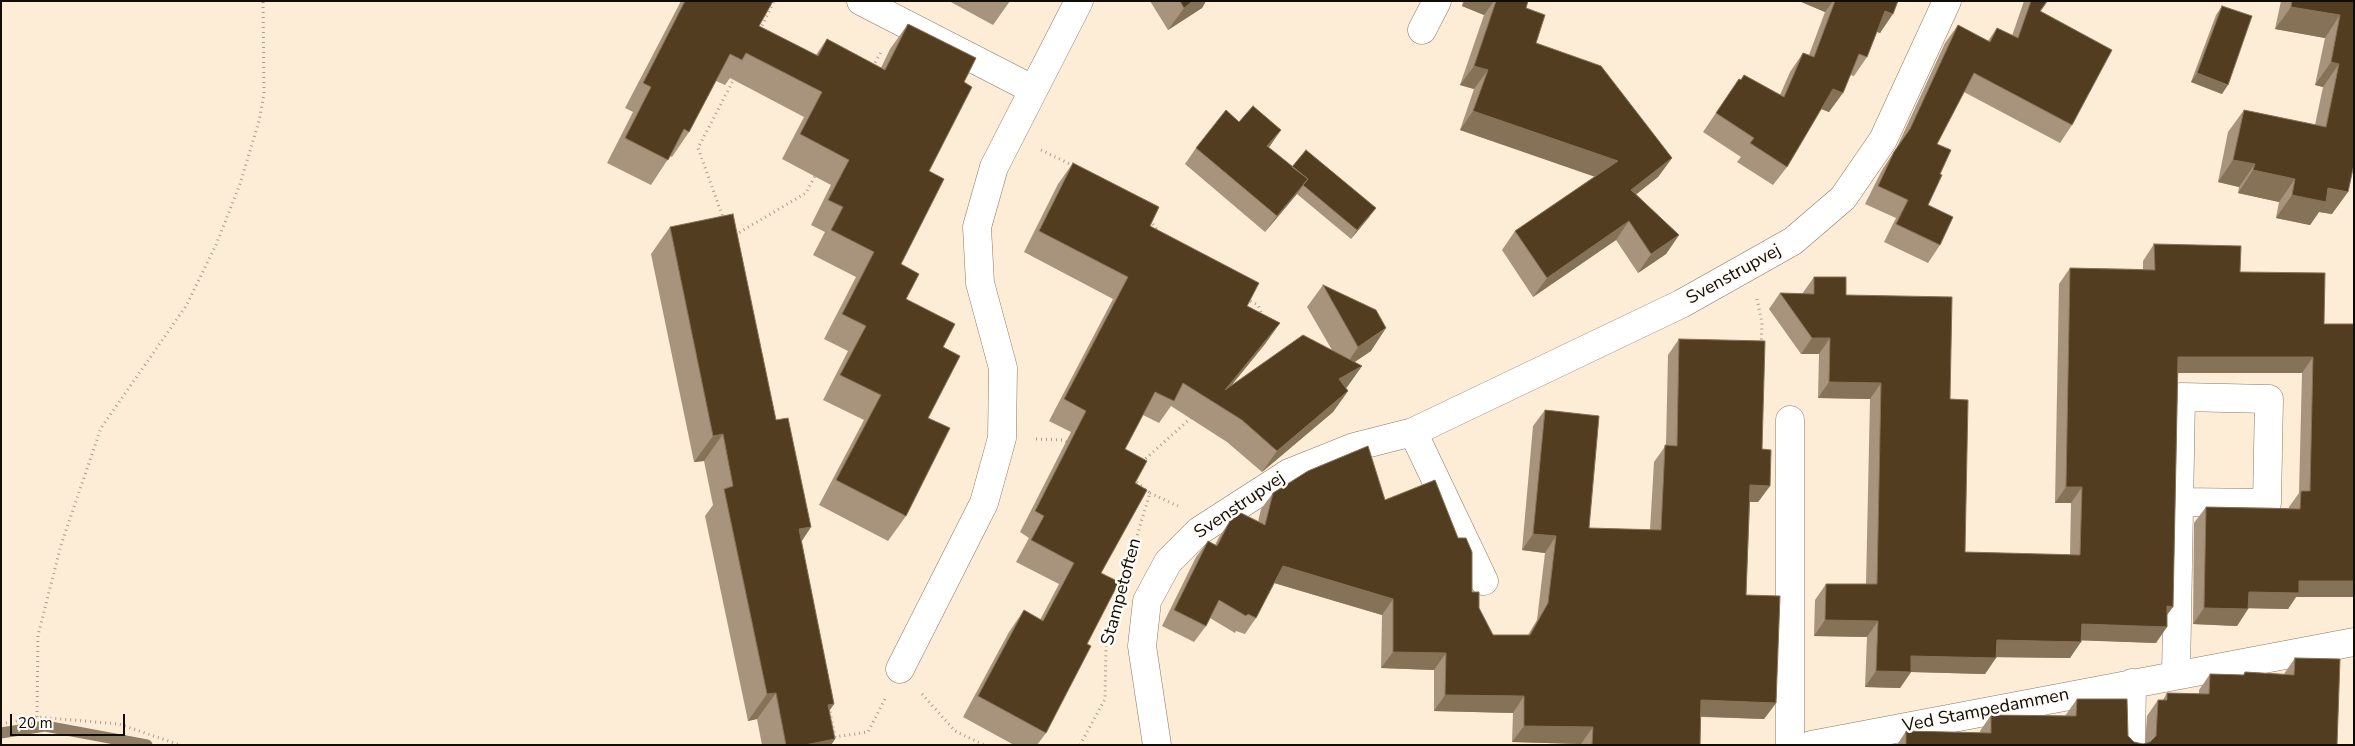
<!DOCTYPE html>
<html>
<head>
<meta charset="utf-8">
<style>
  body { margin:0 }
  #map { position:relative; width:2355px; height:746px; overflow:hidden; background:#fdecd6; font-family:"Nunito Sans",sans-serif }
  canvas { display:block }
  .frame { position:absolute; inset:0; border:2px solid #120c06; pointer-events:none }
  .scale { position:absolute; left:10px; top:714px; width:115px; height:22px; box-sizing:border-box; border:2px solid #120c06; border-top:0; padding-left:6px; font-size:15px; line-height:18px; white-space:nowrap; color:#120c06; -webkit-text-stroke:4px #fffbf7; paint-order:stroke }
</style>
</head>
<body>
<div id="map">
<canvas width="2355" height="746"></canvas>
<div class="frame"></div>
<div class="scale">20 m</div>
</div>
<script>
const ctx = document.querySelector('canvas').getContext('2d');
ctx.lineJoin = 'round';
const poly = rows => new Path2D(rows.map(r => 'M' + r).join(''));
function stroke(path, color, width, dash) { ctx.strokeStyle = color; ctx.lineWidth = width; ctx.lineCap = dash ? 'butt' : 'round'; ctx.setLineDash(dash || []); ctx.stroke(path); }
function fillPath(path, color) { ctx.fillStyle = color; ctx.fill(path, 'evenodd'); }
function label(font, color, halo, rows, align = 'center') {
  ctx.font = font + ' "Nunito Sans",sans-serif'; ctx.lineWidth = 5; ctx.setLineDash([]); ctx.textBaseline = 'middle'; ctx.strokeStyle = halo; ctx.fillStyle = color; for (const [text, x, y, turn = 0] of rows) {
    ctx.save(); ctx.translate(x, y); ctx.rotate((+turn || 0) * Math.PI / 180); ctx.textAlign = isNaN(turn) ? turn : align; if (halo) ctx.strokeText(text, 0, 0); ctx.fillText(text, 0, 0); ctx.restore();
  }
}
stroke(poly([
  [1,733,45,726,147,745]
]), '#917e66', 11);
const street = poly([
  [861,1,1032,89],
  [1422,30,1437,1],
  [1413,432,1484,581],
  [900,669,984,503,1002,438,1003,368,980,283,977,227,994,167,1079,1],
  [2176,675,2181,397,2269,399,2267,503,2180,502],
  [1157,745,1142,646,1147,601,1168,562,1199,531,1289,473,1354,447,1413,432,1681,304,1793,241,1843,198,1883,140,1947,1],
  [1790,745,1790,420],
  [1811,745,2354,642],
  [2131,745,2132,683]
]);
stroke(street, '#887966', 29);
stroke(poly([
  [760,30,774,1],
  [873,67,882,50],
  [1041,150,1076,167],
  [724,220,698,148,735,77],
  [1150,220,1159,233],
  [735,235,806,193,816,174],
  [1246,299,1258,305,1263,317],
  [1757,299,1762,323,1761,345],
  [1036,439,1064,440,1069,443],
  [1142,462,1193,416],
  [1133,479,1150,493,1133,549],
  [1150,493,1178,506],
  [922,694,955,731,984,745],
  [829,707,835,737,868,732,885,699],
  [37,717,38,635,61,545,101,428,186,306,216,245,240,184,259,121,264,94,263,1],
  [1,724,37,717,119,724,180,745],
  [1080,745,1105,699,1106,646]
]), '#aa9d8d', 3, [1, 4]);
stroke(street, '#fff', 28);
fillPath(poly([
  [681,1,773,1,759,26,816,55,827,39,881,68,890,49,908,24,964,82,929,171,901,264,906,299,943,347,928,418,906,516,888,541,819,505,864,420,823,400,848,351,824,339,856,277,813,255,825,232,811,225,831,185,782,159,804,117,730,78,725,85,716,81,689,132,672,157,670,156,651,185,607,163,633,112,625,108],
  [949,1,1010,1,993,25],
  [1150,1,1206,1,1202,8,1168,30],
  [1463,1,1528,1,1526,8,1536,43,1672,158,1658,177,1636,194,1679,235,1666,254,1638,273,1616,240,1533,297,1502,250,1515,231,1595,176,1460,130,1474,89,1460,85,1484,15,1462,6],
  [1799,1,1898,1,1880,33,1877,32,1867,57,1854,76,1850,75,1829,112,1821,109,1787,167,1773,185,1737,162,1741,157,1703,132,1739,79,1741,80,1744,75,1780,95,1790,72,1803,53,1809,55,1825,12],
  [2024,1,2048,1,2041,11,2072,125,2060,143,1964,92,1937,144,1940,174,1928,205,1940,245,1928,263,1884,242,1896,218,1865,204,1882,170,1897,147,1945,43,1958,25,1988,41,1997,28,2012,36],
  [2281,1,2354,1,2332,214,2319,212,2310,225,2276,218,2279,202,2238,193,2239,187,2218,182,2228,132,2244,110,2315,125,2323,87,2315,85,2325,38,2275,29],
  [2222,6,2222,94,2191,82,2216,15],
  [1196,148,1269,148,1292,167,1370,216,1351,239,1297,194,1265,232,1185,164],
  [1073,163,1247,306,1280,323,1265,344,1231,386,1332,350,1307,307,1323,285,1371,351,1354,362,1362,366,1347,387,1346,388,1348,391,1333,412,1262,472,1227,442,1171,406,1159,423,1143,415,1125,449,1135,483,1101,573,1087,644,1046,733,1037,745,1014,745,963,717,1009,632,1024,610,1040,620,1059,584,1016,562,1029,538,1020,532,1071,432,1049,421,1113,299,1024,252,1058,184],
  [670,227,776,420,811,527,801,542,834,704,829,711,835,739,831,745,762,745,757,719,748,721,705,516,713,505,704,461,694,462,651,254],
  [2154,244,2240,272,2324,324,2354,597,2296,597,2288,609,2248,608,2248,609,2237,626,2193,624,2194,523,2206,507,2289,508,2289,507,2299,493,2302,373,2178,373,2173,607,2167,614,2156,643,2081,640,2070,658,1996,657,1985,674,1911,672,1900,688,1865,687,1867,637,1814,636,1815,600,1826,584,1866,584,1870,399,1818,398,1819,354,1801,354,1769,309,1780,293,1802,294,1814,277,1846,295,1950,399,1965,552,2070,555,2071,503,2055,503,2059,284,2070,268,2143,269,2143,261],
  [1679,339,1762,449,1770,486,1758,502,1750,502,1746,595,1776,703,1764,719,1701,717,1700,745,1581,745,1581,744,1512,742,1513,713,1434,711,1434,670,1381,668,1382,615,1274,583,1256,618,1245,634,1236,631,1235,633,1210,618,1206,626,1194,642,1162,626,1196,557,1208,541,1215,545,1219,537,1230,521,1258,522,1261,509,1273,493,1385,500,1472,592,1479,608,1493,635,1528,635,1537,620,1545,553,1522,550,1533,426,1545,410,1589,528,1650,530,1654,462,1666,445,1668,355],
  [2295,658,2337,745,1897,745,1906,731,1980,733,1980,731,1991,715,2065,716,2077,699,2128,736,2134,742,2143,744,2145,744,2147,716,2158,700,2163,700,2167,693,2199,694,2199,690,2210,674,2243,675,2245,672,2284,674]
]), '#a8947c');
fillPath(poly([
  [1193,1,1206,1,1202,8,1168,30,1184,8],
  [1465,1,1494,1,1484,15,1462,6],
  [1799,1,1833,1,1825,12],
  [2291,7,2340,15,2325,38,2275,29],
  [1885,11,1893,14,1880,33,1872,30],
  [2331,62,2339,64,2323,87,2315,85],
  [1474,66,1488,70,1474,89,1460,85],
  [2197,73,2228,85,2222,94,2191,82],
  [1833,89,1843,93,1829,112,1819,108],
  [1473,111,1618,161,1604,180,1460,130],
  [1281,130,1270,146,1255,162,1267,146],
  [1672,158,1658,177,1618,209,1631,190],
  [2233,160,2255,164,2239,187,2218,182],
  [2253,170,2295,179,2279,202,2238,193],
  [1308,179,1296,195,1265,232,1277,216],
  [2328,188,2348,192,2332,214,2319,212,2310,225,2276,218,2292,195],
  [1376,208,1370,216,1351,239,1357,230],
  [1629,221,1616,240,1533,297,1547,278],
  [1679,235,1666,254,1638,273,1651,254],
  [1280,323,1265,344,1216,404,1225,390],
  [1386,328,1371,351,1343,370,1358,347],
  [1812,338,1830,338,1819,354,1801,354],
  [2178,357,2313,357,2302,373,2167,373],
  [1362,366,1347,387,1324,400,1339,379],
  [1829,382,1881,383,1870,399,1818,398],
  [1348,391,1333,412,1262,472,1277,451],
  [723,434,704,461,694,462,713,436],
  [1750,485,1770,486,1758,502,1739,502],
  [2066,487,2082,487,2071,503,2055,503],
  [811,527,793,554,799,529],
  [1533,534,1556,536,1545,553,1522,550],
  [1283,566,1393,599,1382,615,1271,582],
  [2299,581,2354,581,2354,597,2296,597,2288,609,2238,608,2249,592],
  [2167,606,2173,607,2161,623],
  [2204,608,2248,609,2237,626,2193,624],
  [1825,620,1878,621,1867,637,1814,636],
  [2082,624,2167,627,2156,643,2070,640],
  [1997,640,2081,642,2070,658,1985,657],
  [1393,652,1446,653,1434,670,1381,668],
  [1911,656,1996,658,1985,674,1911,672,1900,688,1865,687,1876,671],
  [776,693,757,719,748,721,767,694],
  [1445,695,1524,696,1513,713,1434,711],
  [1701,700,1776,703,1764,719,1689,716],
  [834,704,816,730,828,705],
  [1524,726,1593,727,1581,744,1512,742],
  [835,739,831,745,805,745]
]), '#867257');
const building = poly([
  [685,1,773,1,759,26,818,56,827,39,885,70,908,24,976,58,964,82,972,87,929,171,944,179,901,264,919,274,906,299,955,324,943,347,960,356,928,418,950,428,906,516,836,480,881,395,840,375,866,326,842,314,874,252,831,230,843,207,828,200,849,160,800,134,822,92,746,53,742,60,730,54,689,132,684,129,668,160,625,138,651,87,643,83,685,1],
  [1180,1,1193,1,1184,8,1180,1],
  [1496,1,1528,1,1526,8,1545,15,1536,43,1601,66,1672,158,1631,190,1679,235,1651,254,1629,221,1547,278,1515,231,1618,161,1473,111,1488,70,1474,66,1496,1],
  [1835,1,1898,1,1893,14,1885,11,1867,57,1859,54,1843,93,1833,89,1787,167,1750,143,1754,138,1716,113,1739,79,1741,80,1744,75,1784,97,1803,53,1814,57,1835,1],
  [2031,1,2047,1,2040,11,2112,50,2072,125,1974,73,1937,144,1951,150,1940,174,1942,175,1928,205,1953,217,1940,245,1896,224,1908,200,1878,186,1894,152,1910,129,1958,25,1990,42,1997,28,2018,38,2031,1],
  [2292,1,2354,1,2354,164,2348,192,2328,188,2326,202,2292,195,2295,179,2253,170,2255,164,2233,160,2244,110,2326,127,2339,64,2331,62,2340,15,2291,7,2292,1],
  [2222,6,2252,16,2228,85,2197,73,2222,6],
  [1253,106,1281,130,1267,146,1308,179,1277,216,1196,148,1226,110,1239,122,1253,106],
  [1306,150,1376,208,1357,230,1303,185,1308,179,1292,167,1306,150],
  [1073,163,1159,207,1150,226,1259,283,1247,306,1280,323,1225,390,1303,335,1362,366,1339,379,1348,391,1277,451,1242,420,1183,383,1174,401,1155,392,1125,449,1147,461,1135,483,1147,490,1101,573,1119,582,1087,644,1091,646,1046,733,978,696,1024,610,1043,621,1074,563,1031,540,1044,516,1035,511,1086,411,1064,399,1128,277,1039,231,1073,163],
  [733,214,776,420,788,418,811,527,799,529,834,704,828,705,835,739,805,745,786,745,776,693,767,694,724,489,733,486,723,434,713,436,670,227,733,214],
  [2154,244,2241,246,2240,272,2325,273,2324,324,2354,324,2354,581,2299,581,2299,593,2249,592,2248,609,2204,608,2206,507,2300,509,2301,491,2310,491,2313,357,2178,357,2173,607,2167,606,2167,627,2082,624,2081,642,1997,640,1996,658,1911,656,1911,672,1876,671,1878,621,1825,620,1826,584,1877,584,1881,383,1829,382,1830,338,1812,338,1780,293,1814,294,1814,277,1846,277,1846,295,1952,297,1950,399,1968,400,1965,552,2080,555,2082,487,2066,487,2070,268,2155,270,2154,244],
  [1323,285,1376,310,1386,328,1358,347,1323,285],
  [1679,339,1765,341,1762,449,1771,450,1770,486,1750,485,1746,595,1780,596,1776,703,1701,700,1700,745,1592,745,1593,727,1524,726,1524,696,1445,695,1446,653,1393,652,1393,599,1283,566,1256,618,1248,614,1246,616,1219,600,1206,626,1174,610,1208,541,1217,546,1230,521,1241,513,1265,525,1273,493,1308,471,1368,446,1385,500,1435,480,1458,538,1466,538,1472,552,1472,592,1479,592,1479,608,1493,635,1530,635,1548,603,1556,536,1533,534,1545,410,1599,416,1589,528,1661,530,1665,445,1677,446,1679,339],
  [2295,658,2340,659,2337,745,1906,745,1906,731,1991,733,1991,715,2076,716,2077,699,2127,699,2128,736,2134,742,2143,744,2150,742,2156,736,2158,700,2167,700,2167,693,2209,694,2210,674,2244,675,2245,672,2294,675,2295,658]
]);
fillPath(building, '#533d21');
stroke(building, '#867257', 1);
label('18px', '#120c06', '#fffbf7', [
  ["Svenstrupvej",1734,275,-29],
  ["Svenstrupvej",1240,506,-34],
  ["Stampetoften",1122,592,-75],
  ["Ved Stampedammen",1986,711,-11]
]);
</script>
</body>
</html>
